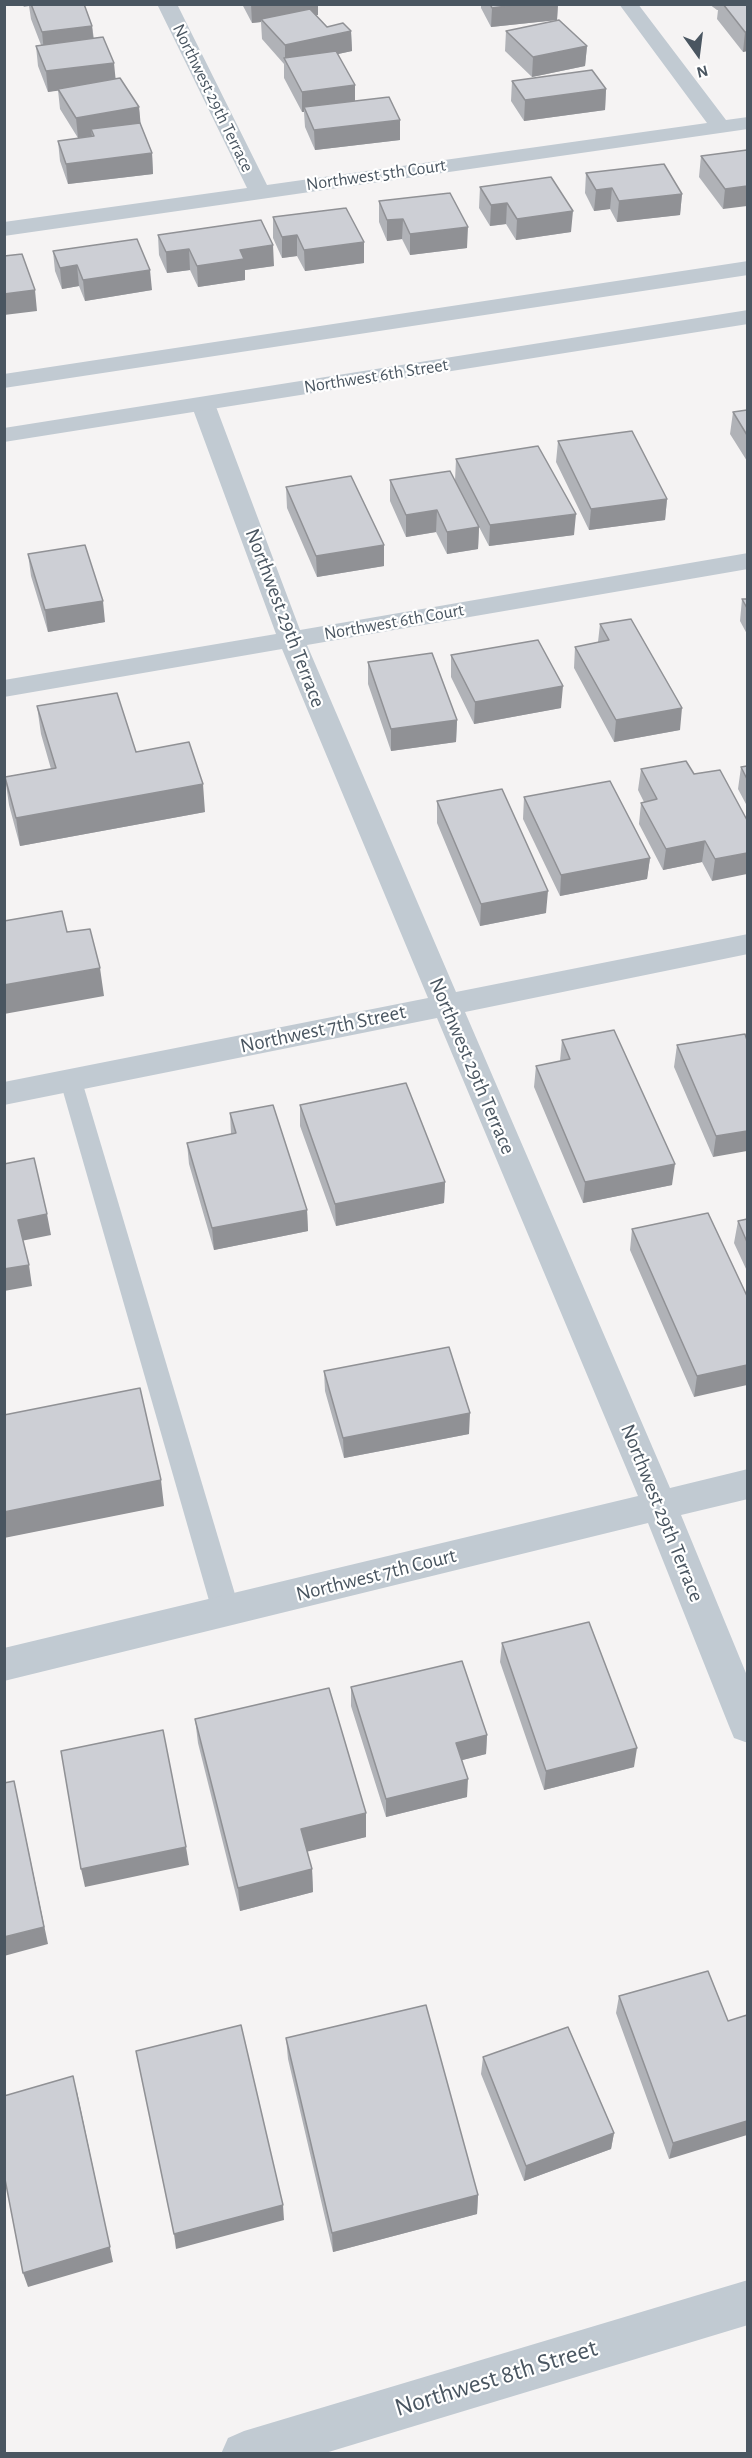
<!DOCTYPE html>
<html>
<head>
<meta charset="utf-8">
<style>
  body { margin:0 }
  #map { position:relative; width:752px; height:2458px; overflow:hidden; background:#f5f3f3; font-family:"Alegreya Sans",sans-serif }
  canvas { display:block }
  .frame { position:absolute; inset:0; border:6px solid #4a5661; pointer-events:none }
  .north { position:absolute; left:668px; top:24px; width:60px; height:60px; -webkit-text-stroke:4px #fff; paint-order:stroke; rotate:166deg; font-size:16px; font-weight:700; line-height:24px; text-align:center; color:#4a5661 }
  .north::after { content:''; display:block; margin:auto; width:21px; height:27px; background:#4a5661; clip-path:polygon(50% 0,100% 100%,50% 72%,0 100%) }
</style>
</head>
<body>
<div id="map">
<canvas width="752" height="2458"></canvas>
<div class="frame"></div>
<div class="north">N</div>
</div>
<script>
const ctx = document.querySelector('canvas').getContext('2d');
ctx.lineJoin = 'round';
const poly = rows => new Path2D(rows.map(r => 'M' + r).join(''));
function fillPath(path, color) { ctx.fillStyle = color; ctx.fill(path, 'evenodd'); }
function stroke(path, color, width, dash) { ctx.strokeStyle = color; ctx.lineWidth = width; ctx.lineCap = dash ? 'butt' : 'round'; ctx.setLineDash(dash || []); ctx.stroke(path); }
function label(font, color, halo, rows, align = 'center') {
  ctx.font = font + ' "Alegreya Sans",sans-serif'; ctx.lineWidth = 4.5; ctx.setLineDash([]); ctx.textBaseline = 'middle'; ctx.strokeStyle = halo; ctx.fillStyle = color; for (const [text, x, y, turn = 0] of rows) {
    ctx.save(); ctx.translate(x, y); ctx.rotate((+turn || 0) * Math.PI / 180); ctx.textAlign = isNaN(turn) ? turn : align; if (halo) ctx.strokeText(text, 0, 0); ctx.fillText(text, 0, 0); ctx.restore();
  }
}
fillPath(poly([
  [71,1073,79,1075,82,1081,240,1611,236,1619,226,1623,216,1619,212,1611,60,1081,63,1075,71,1073]
]), '#c1cad2');
fillPath(poly([
  [157,4,177,4,267,185,707,123,619,4,638,4,726,120,748,117,748,129,4,236,4,222,247,188,157,4],
  [203,397,211,399,215,404,300,630,748,553,748,569,307,645,456,992,748,934,748,954,465,1012,670,1488,748,1469,748,1499,681,1515,748,1678,748,1743,734,1738,729,1726,648,1523,4,1681,4,1648,638,1496,437,1018,4,1105,4,1082,428,998,282,649,4,697,4,680,276,634,191,404,195,399,203,397],
  [748,2280,748,2325,322,2454,221,2454,228,2438,244,2431,748,2280]
]), '#c1cad2');
fillPath(poly([
  [748,261,748,275,4,388,4,374,748,261],
  [748,310,748,324,4,442,4,428,748,310]
]), '#c1cad2');
fillPath(poly([
  [22,4,84,4,92,26,94,39,116,79,139,107,140,124,152,153,153,174,68,184,60,161,58,141,92,137,92,136,78,138,60,109,58,90,48,92,38,66,36,46,41,45,31,19,29,6,24,7],
  [242,4,318,4,318,15,316,15,327,27,351,31,352,51,338,54,355,101,400,140,315,150,305,127,304,112,302,112,284,78,284,64,262,39,261,22,252,23],
  [481,4,558,4,557,20,491,27,481,8],
  [709,4,747,4,747,51,743,52,717,19,718,10,717,10],
  [506,31,587,46,585,66,532,77,505,51],
  [512,81,606,89,605,110,524,121,511,101],
  [747,150,723,209,699,177,701,156],
  [586,173,682,194,680,215,617,222,610,209,594,211,585,193],
  [480,187,571,232,516,240,506,224,490,226,479,208],
  [379,201,467,248,410,255,402,239,387,241,379,222],
  [273,217,364,263,305,271,297,256,282,258,273,238],
  [158,235,274,266,245,270,245,280,198,287,190,270,167,273,159,255],
  [53,251,152,290,85,301,79,286,62,289,55,271],
  [747,410,747,461,730,434,733,412],
  [558,441,667,499,665,520,589,530,556,462],
  [456,459,574,535,489,546,455,481],
  [390,480,479,527,478,549,447,554,436,532,406,537,390,501],
  [286,487,384,566,317,577,287,508],
  [28,554,105,622,48,632,31,576],
  [742,599,747,599,747,634,740,621],
  [600,624,680,730,614,742,574,668,575,647,598,642],
  [451,655,561,708,474,724,451,677],
  [368,662,457,720,456,742,391,751,368,684],
  [37,706,205,812,20,846,9,805,5,777,51,769,41,734],
  [747,766,747,806,738,789,741,767],
  [641,769,694,774,747,820,712,881,702,862,663,870,639,824,641,803,644,802,638,790],
  [524,797,650,858,647,879,560,896,523,819],
  [437,801,546,913,480,926,437,823],
  [562,1040,672,1185,583,1203,534,1087,536,1066,560,1061],
  [747,1040,713,1157,674,1067,677,1045],
  [300,1105,445,1182,444,1203,336,1226,300,1126],
  [230,1113,307,1210,308,1231,214,1250,189,1164,187,1143,231,1134],
  [747,1219,747,1271,734,1243,738,1221],
  [632,1229,747,1296,694,1397,630,1250],
  [324,1371,469,1434,344,1458,325,1391],
  [502,1643,634,1767,544,1790,500,1662],
  [351,1687,487,1735,486,1754,462,1760,467,1797,386,1817,351,1706],
  [195,1719,366,1837,307,1851,312,1869,313,1892,240,1911,198,1743],
  [619,1996,728,2021,669,2159,616,2013],
  [286,2038,478,2195,477,2214,333,2252,288,2059],
  [483,2057,614,2133,611,2149,524,2181,481,2074]
]), '#b0b2b7');
fillPath(poly([
  [251,4,318,4,318,15,263,22,261,19,261,22,252,23],
  [521,4,558,4,557,20,491,27,492,8],
  [92,26,94,46,44,52,42,32],
  [351,31,352,51,287,65,285,60,285,45],
  [745,32,747,32,747,51,743,52],
  [587,46,585,66,532,77,533,57],
  [114,63,116,83,48,92,46,71],
  [355,85,355,105,304,107,304,112,302,112,302,92],
  [606,89,605,110,524,121,525,100],
  [139,107,141,127,91,129,92,136,78,138,76,118],
  [400,120,400,140,315,150,314,130],
  [152,153,153,174,68,184,66,164],
  [747,186,747,206,723,209,725,189],
  [612,188,610,209,594,211,596,190],
  [682,194,680,215,617,222,619,201],
  [507,203,506,224,490,226,491,205],
  [573,211,571,232,516,240,517,219],
  [403,219,402,239,387,241,387,220],
  [468,227,467,248,410,255,410,234],
  [297,235,297,256,282,258,282,237],
  [364,242,364,263,305,271,304,250],
  [273,245,274,266,245,270,245,280,198,287,197,266,240,250],
  [189,249,190,270,167,273,166,252],
  [77,265,79,286,62,289,60,268],
  [150,270,152,290,85,301,83,280],
  [35,290,37,311,4,315,4,294],
  [667,499,665,520,589,530,591,509],
  [437,510,436,532,406,537,406,515],
  [576,514,574,535,489,546,490,525],
  [479,527,478,549,447,554,447,532],
  [384,545,384,566,317,577,316,556],
  [103,601,105,622,48,632,45,610],
  [563,686,561,708,474,724,475,702],
  [682,708,680,730,614,742,616,720],
  [457,720,456,742,391,751,391,729],
  [203,784,205,812,20,846,16,818],
  [705,841,702,862,663,870,666,849],
  [747,853,747,874,712,881,715,859],
  [650,858,647,879,560,896,561,875],
  [548,891,546,913,480,926,481,904],
  [100,968,104,996,4,1014,4,985],
  [747,1131,747,1151,713,1157,716,1136],
  [675,1164,672,1185,583,1203,585,1182],
  [445,1182,444,1203,336,1226,335,1204],
  [307,1210,308,1231,214,1250,212,1228],
  [47,1214,51,1235,21,1241,18,1220],
  [29,1265,32,1286,4,1291,4,1269],
  [747,1365,747,1385,694,1397,697,1376],
  [470,1413,469,1434,344,1458,343,1438],
  [161,1480,164,1506,4,1538,4,1512],
  [487,1735,486,1754,455,1762,456,1743],
  [637,1748,634,1767,544,1790,546,1771],
  [468,1779,467,1797,386,1817,386,1799],
  [14,1781,48,1944,4,1956,4,1937],
  [366,1813,366,1837,302,1853,301,1829],
  [186,1847,189,1865,85,1887,81,1869],
  [312,1869,313,1892,240,1911,238,1888],
  [77,2092,113,2262,28,2287,23,2273],
  [747,2121,747,2135,669,2159,673,2143],
  [614,2133,611,2149,524,2181,526,2166],
  [478,2195,477,2214,333,2252,332,2233],
  [283,2205,284,2220,176,2249,174,2234]
]), '#909195');
const building = poly([
  [31,4,84,4,92,26,42,32,31,4],
  [490,4,521,4,492,8,490,4],
  [723,4,747,4,747,32,745,32,723,4],
  [310,9,327,27,343,23,351,31,285,45,261,19,310,9],
  [559,20,587,46,533,57,506,31,559,20],
  [103,37,114,63,46,71,36,46,103,37],
  [336,51,355,85,302,92,284,58,336,51],
  [592,70,606,89,525,100,512,81,592,70],
  [120,78,139,107,76,118,58,89,120,78],
  [389,97,400,120,314,130,304,107,389,97],
  [140,123,152,153,66,164,58,141,94,136,91,129,140,123],
  [747,150,747,186,725,189,701,156,747,150],
  [664,164,682,194,619,201,612,188,596,190,586,173,664,164],
  [551,177,573,211,517,219,507,203,491,205,480,187,551,177],
  [450,193,468,227,410,234,403,219,387,220,379,201,450,193],
  [346,208,364,242,304,250,297,235,282,237,273,217,346,208],
  [261,220,273,245,240,250,244,259,197,266,189,249,166,252,158,235,261,220],
  [137,239,150,270,83,280,77,265,60,268,53,251,137,239],
  [22,254,35,290,4,294,4,256,22,254],
  [747,410,747,435,733,412,747,410],
  [632,431,667,499,591,509,558,441,632,431],
  [538,446,576,514,490,525,456,459,538,446],
  [450,471,479,527,447,532,437,510,406,515,390,480,450,471],
  [351,476,384,545,316,556,286,487,351,476],
  [85,545,103,601,45,610,28,554,85,545],
  [742,599,747,599,747,608,742,599],
  [631,619,682,708,616,720,575,647,609,640,600,624,631,619],
  [538,640,563,686,475,702,451,655,538,640],
  [432,653,457,720,391,729,368,662,432,653],
  [117,693,136,752,189,742,203,784,16,818,5,777,56,768,37,706,117,693],
  [686,761,694,774,720,770,747,820,747,853,715,859,705,841,666,849,641,803,657,799,641,769,686,761],
  [747,766,747,779,741,767,747,766],
  [610,781,650,858,561,875,524,797,610,781],
  [502,789,548,891,481,904,437,801,502,789],
  [62,911,67,932,90,929,100,968,4,985,4,921,62,911],
  [614,1030,675,1164,585,1182,536,1066,570,1059,562,1040,614,1030],
  [745,1034,747,1040,747,1131,716,1136,677,1045,745,1034],
  [406,1083,445,1182,335,1204,300,1105,406,1083],
  [273,1105,307,1210,212,1228,187,1143,236,1133,230,1113,273,1105],
  [34,1158,47,1214,18,1220,29,1265,4,1269,4,1164,34,1158],
  [708,1213,747,1296,747,1365,697,1376,632,1229,708,1213],
  [747,1219,747,1242,738,1221,747,1219],
  [449,1347,470,1413,343,1438,324,1371,449,1347],
  [140,1388,161,1480,4,1512,4,1415,140,1388],
  [589,1622,637,1748,546,1771,502,1643,589,1622],
  [462,1661,487,1735,456,1743,468,1779,386,1799,351,1687,462,1661],
  [329,1688,366,1813,301,1829,312,1869,238,1888,195,1719,329,1688],
  [163,1730,186,1847,81,1869,61,1751,163,1730],
  [14,1781,44,1927,4,1937,4,1783,14,1781],
  [708,1971,728,2021,747,2015,747,2121,673,2143,619,1996,708,1971],
  [426,2005,478,2195,332,2233,286,2038,426,2005],
  [241,2025,283,2205,174,2234,136,2051,241,2025],
  [568,2027,614,2133,526,2166,483,2057,568,2027],
  [73,2076,110,2247,23,2273,4,2174,4,2096,73,2076]
]);
fillPath(building, '#cdcfd5');
stroke(building, '#909195', 1.5);
label('18px', '#4a5661', '#fff', [
  ["Northwest 29th Terrace",213,98,64],
  ["Northwest 5th Court",376,175,-8],
  ["Northwest 6th Street",376,376,-9],
  ["Northwest 6th Court",394,622,-10]
]);
label('21px', '#4a5661', '#fff', [
  ["Northwest 29th Terrace",285,618,69],
  ["Northwest 7th Street",323,1029,-12],
  ["Northwest 29th Terrace",472,1066,67],
  ["Northwest 29th Terrace",662,1513,68],
  ["Northwest 7th Court",376,1575,-14]
]);
label('26px', '#4a5661', '#fff', [
  ["Northwest 8th Street",496,2378,-17]
]);
</script>
</body>
</html>
